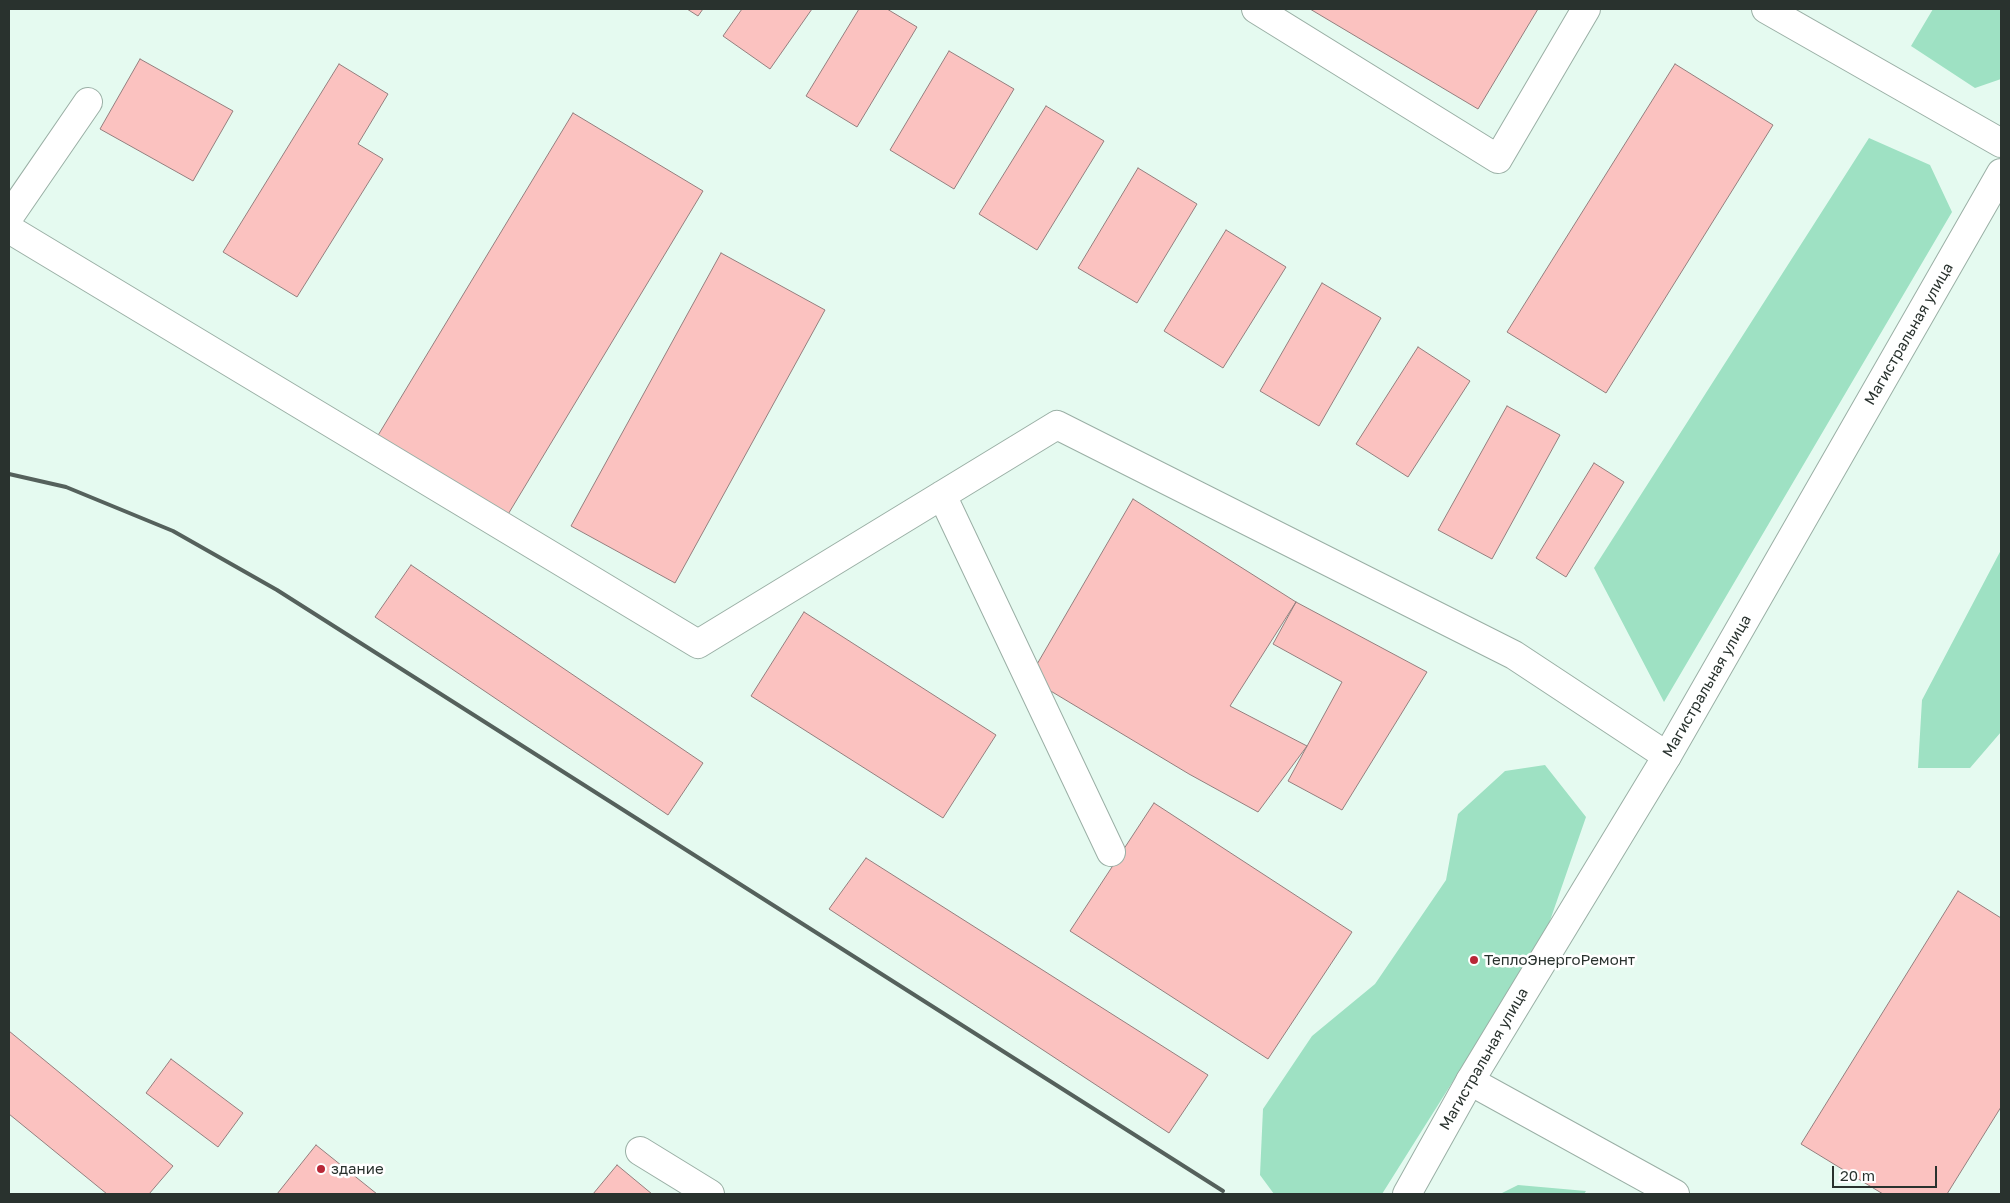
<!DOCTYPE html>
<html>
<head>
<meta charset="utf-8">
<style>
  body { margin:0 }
  #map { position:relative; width:2010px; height:1203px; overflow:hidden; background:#e5faf0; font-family:"Golos Text",sans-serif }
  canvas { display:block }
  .frame { position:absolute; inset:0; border:10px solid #29322e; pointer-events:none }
  .scale { position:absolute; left:1832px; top:1166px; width:105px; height:22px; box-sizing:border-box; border:2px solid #29322e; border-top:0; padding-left:6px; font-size:15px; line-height:18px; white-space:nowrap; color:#29322e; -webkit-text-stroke:4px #fff; paint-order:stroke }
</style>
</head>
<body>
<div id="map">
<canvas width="2010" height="1203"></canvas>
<div class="frame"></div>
<div class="scale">20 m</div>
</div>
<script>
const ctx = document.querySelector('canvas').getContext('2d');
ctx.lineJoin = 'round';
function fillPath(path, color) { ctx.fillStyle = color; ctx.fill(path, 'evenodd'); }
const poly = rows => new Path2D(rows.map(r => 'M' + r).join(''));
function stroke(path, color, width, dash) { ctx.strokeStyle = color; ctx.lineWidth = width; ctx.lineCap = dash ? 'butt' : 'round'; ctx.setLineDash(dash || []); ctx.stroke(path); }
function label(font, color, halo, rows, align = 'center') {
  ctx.font = font + ' "Golos Text",sans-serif'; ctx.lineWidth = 5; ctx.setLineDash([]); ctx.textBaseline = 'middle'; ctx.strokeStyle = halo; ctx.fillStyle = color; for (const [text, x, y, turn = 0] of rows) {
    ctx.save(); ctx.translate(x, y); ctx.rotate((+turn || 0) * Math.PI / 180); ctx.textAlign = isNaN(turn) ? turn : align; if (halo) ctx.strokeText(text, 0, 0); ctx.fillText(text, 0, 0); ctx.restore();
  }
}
fillPath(poly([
  [1933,9,2001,9,2001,79,1975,88,1911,46],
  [1869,138,1930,165,1952,212,1664,702,1594,568],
  [2001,550,2001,732,1970,768,1918,768,1922,700],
  [1545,765,1586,817,1545,935,1382,1194,1274,1194,1260,1175,1263,1109,1312,1036,1375,984,1446,880,1458,814,1505,771],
  [1518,1185,1586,1191,1584,1194,1500,1194]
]), '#9ee1c3');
const building = poly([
  [687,9,703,9,698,16,687,9],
  [742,9,812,9,770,69,723,36,742,9],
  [859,9,887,9,917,27,857,127,806,96,859,9],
  [1310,9,1538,9,1478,109,1310,9],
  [949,51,1014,89,954,189,890,150,949,51],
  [140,59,233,111,193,181,100,129,140,59],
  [339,64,388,94,358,144,383,159,297,297,223,252,339,64],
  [1675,64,1773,125,1606,393,1507,332,1675,64],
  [1046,106,1104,141,1037,250,979,214,1046,106],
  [573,113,703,191,504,521,374,442,573,113],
  [1138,168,1197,204,1137,303,1078,268,1138,168],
  [1226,230,1286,267,1223,368,1164,331,1226,230],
  [721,253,825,310,675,583,571,526,721,253],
  [1322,283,1381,318,1319,426,1260,391,1322,283],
  [1418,347,1470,381,1408,477,1356,444,1418,347],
  [1507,406,1560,435,1492,559,1438,530,1507,406],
  [1594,463,1624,482,1566,577,1536,558,1594,463],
  [1133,499,1296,602,1230,706,1307,746,1258,812,1189,774,1029,678,1133,499],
  [411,565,703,763,668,815,375,617,411,565],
  [1296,602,1427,672,1342,810,1288,781,1342,682,1273,644,1296,602],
  [804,612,996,735,943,818,751,696,804,612],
  [1154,803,1352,932,1268,1059,1070,931,1154,803],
  [866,858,1208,1075,1169,1133,829,909,866,858],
  [1958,891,2001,918,2001,1107,1947,1194,1883,1194,1801,1144,1958,891],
  [9,1031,173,1166,149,1194,107,1194,9,1114,9,1031],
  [171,1059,243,1113,218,1147,146,1093,171,1059],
  [316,1145,377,1194,277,1194,316,1145],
  [617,1165,652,1194,593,1194,617,1165]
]);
fillPath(building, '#fbc2c0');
stroke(building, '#947f7e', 1);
const minor = poly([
  [1256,9,1498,159,1586,9],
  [1766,9,2001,143],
  [9,217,88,102],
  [9,229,698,644,1057,425,1514,655,1667,756],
  [942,495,1111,852],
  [1470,1081,1675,1194],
  [640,1151,710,1194]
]);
const major = poly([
  [1407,1194,1470,1081,1667,756,2001,173]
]);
stroke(minor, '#9aafa5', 30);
stroke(major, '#9aafa5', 30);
stroke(minor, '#fff', 28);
stroke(major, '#fff', 28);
stroke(poly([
  [9,474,66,487,173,531,277,590,1223,1191]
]), '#55615c', 4);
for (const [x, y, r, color] of [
  [1474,960,5,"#b82737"],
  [321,1169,5,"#b82737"]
]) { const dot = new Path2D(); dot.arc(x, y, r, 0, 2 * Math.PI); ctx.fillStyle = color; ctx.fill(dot); stroke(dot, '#fff', 2); }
label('15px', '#29322e', '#fff', [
  ["Магистральная улица",1909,334,-60],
  ["Магистральная улица",1707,686,-60],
  ["Магистральная улица",1484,1059,-60]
]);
label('15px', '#29322e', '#fff', [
  ["ТеплоЭнергоРемонт",1484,960],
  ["здание",331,1169]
], 'left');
</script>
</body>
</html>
